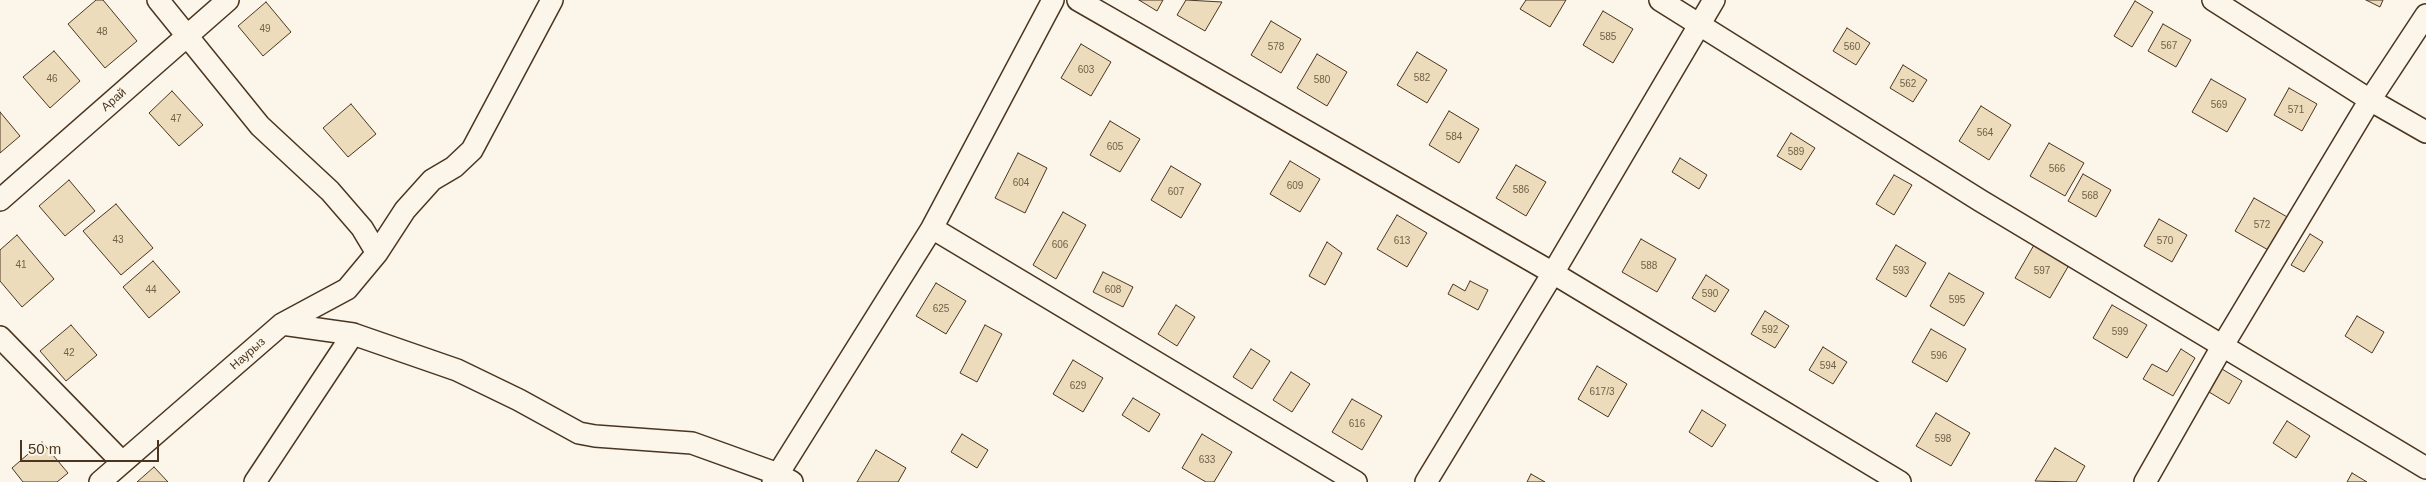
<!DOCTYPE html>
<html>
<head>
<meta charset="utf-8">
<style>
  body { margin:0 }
  #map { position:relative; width:2426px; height:482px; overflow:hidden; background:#fbf6e9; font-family:Helvetica,sans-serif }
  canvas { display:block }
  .scale { position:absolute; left:20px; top:440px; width:139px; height:22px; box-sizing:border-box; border:2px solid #4a3520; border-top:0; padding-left:6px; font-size:15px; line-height:18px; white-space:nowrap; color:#4a3520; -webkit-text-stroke:4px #fbf6e9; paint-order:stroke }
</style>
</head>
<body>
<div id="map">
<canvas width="2426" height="482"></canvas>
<div class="scale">50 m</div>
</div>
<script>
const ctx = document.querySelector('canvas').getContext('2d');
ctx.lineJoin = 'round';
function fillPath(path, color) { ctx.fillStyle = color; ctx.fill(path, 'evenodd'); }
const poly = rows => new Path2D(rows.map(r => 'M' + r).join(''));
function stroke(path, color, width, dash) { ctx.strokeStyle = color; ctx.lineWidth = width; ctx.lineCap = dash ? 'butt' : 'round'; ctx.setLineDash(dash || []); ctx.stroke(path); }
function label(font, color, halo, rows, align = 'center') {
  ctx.font = font + ' Helvetica,sans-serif'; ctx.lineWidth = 4; ctx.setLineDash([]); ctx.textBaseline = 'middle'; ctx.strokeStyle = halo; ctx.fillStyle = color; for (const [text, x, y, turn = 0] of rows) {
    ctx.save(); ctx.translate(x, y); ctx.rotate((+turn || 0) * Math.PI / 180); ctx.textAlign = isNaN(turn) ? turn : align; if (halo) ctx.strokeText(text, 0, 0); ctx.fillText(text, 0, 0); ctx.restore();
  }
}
const building = poly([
  [96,0,103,0,137,41,105,68,68,24,96,0],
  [1139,0,1163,0,1157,11,1139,0],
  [1186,0,1222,2,1205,31,1177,15,1186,0],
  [1526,0,1566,0,1550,27,1520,9,1526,0],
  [2366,0,2383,0,2380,7,2366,0],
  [2135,1,2153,12,2132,47,2114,36,2135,1],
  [266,2,291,32,263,56,238,26,266,2],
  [1603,11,1633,29,1613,63,1583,45,1603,11],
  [1271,21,1301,39,1281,73,1251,55,1271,21],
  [2163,24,2191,40,2176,67,2148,51,2163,24],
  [1847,28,1870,43,1856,65,1833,51,1847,28],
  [1081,44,1111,62,1091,96,1061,78,1081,44],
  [54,51,80,81,50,108,23,77,54,51],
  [1417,52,1447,70,1427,103,1397,85,1417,52],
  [1317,54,1347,72,1327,106,1297,88,1317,54],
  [1903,65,1927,80,1913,102,1890,88,1903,65],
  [2211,79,2246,99,2227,132,2192,112,2211,79],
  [2289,88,2317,104,2302,131,2274,115,2289,88],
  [172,91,203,125,179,146,149,113,172,91],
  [351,104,376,134,348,157,323,128,351,104],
  [1981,106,2011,125,1989,160,1959,141,1981,106],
  [1449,111,1479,129,1459,163,1429,145,1449,111],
  [0,112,20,136,0,153,0,112],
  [1110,121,1140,139,1120,172,1090,155,1110,121],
  [1791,133,1815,148,1801,170,1777,156,1791,133],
  [2049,143,2084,163,2065,196,2030,176,2049,143],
  [1018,153,1047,168,1025,213,995,198,1018,153],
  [1680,158,1707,175,1699,189,1672,172,1680,158],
  [1290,161,1320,179,1300,212,1270,194,1290,161],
  [1516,165,1546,182,1526,216,1496,198,1516,165],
  [1171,166,1201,184,1181,218,1151,200,1171,166],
  [2083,174,2111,190,2096,217,2068,201,2083,174],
  [1894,175,1912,185,1894,215,1876,204,1894,175],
  [69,180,95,211,65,236,39,206,69,180],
  [2254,198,2289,218,2270,251,2235,231,2254,198],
  [116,204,153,248,121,275,83,231,116,204],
  [1063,212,1086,225,1056,279,1033,265,1063,212],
  [1397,215,1427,233,1407,267,1377,249,1397,215],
  [2159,219,2187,235,2172,262,2144,246,2159,219],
  [2310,234,2323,242,2304,272,2291,265,2310,234],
  [17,235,54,279,22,307,0,281,0,250,17,235],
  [1641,239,1676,259,1657,292,1622,272,1641,239],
  [1327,242,1342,253,1325,285,1309,276,1327,242],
  [1896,245,1926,263,1906,297,1876,279,1896,245],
  [2034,245,2069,265,2050,298,2015,278,2034,245],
  [153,261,180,292,149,318,123,287,153,261],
  [1103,272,1133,287,1123,307,1093,292,1103,272],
  [1949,273,1984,293,1964,326,1930,306,1949,273],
  [1706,275,1729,290,1715,312,1692,298,1706,275],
  [1470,281,1488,290,1478,310,1448,294,1453,284,1465,291,1470,281],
  [936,283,966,301,946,334,916,316,936,283],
  [1176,305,1195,317,1177,346,1158,334,1176,305],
  [2112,305,2147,325,2127,358,2093,338,2112,305],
  [1765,311,1789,326,1775,348,1751,334,1765,311],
  [2357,316,2384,332,2372,353,2345,336,2357,316],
  [71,325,97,355,66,381,40,351,71,325],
  [985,325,1002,334,977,382,960,373,985,325],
  [1931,329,1966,349,1947,382,1912,362,1931,329],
  [1823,347,1847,362,1833,384,1809,370,1823,347],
  [1251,349,1270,361,1252,389,1233,377,1251,349],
  [2181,349,2195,358,2173,396,2143,379,2152,364,2167,372,2181,349],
  [1073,360,1103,378,1083,412,1053,394,1073,360],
  [1597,366,1627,384,1608,417,1578,399,1597,366],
  [2222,369,2242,381,2229,404,2209,392,2222,369],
  [1291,372,1310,384,1292,412,1273,400,1291,372],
  [1133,398,1160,414,1149,432,1122,415,1133,398],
  [1352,399,1382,416,1362,450,1332,432,1352,399],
  [1702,410,1726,425,1712,447,1689,432,1702,410],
  [1936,413,1970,433,1951,466,1916,446,1936,413],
  [2287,421,2310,436,2296,458,2273,443,2287,421],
  [962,434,988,450,977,468,951,452,962,434],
  [1202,434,1232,452,1214,482,1206,482,1182,468,1202,434],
  [42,442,68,473,57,482,23,482,12,468,42,442],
  [2055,448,2085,466,2076,482,2035,481,2055,448],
  [876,450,906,468,898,482,857,482,876,450],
  [154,467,168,482,137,482,154,467],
  [2352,473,2367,482,2347,482,2352,473],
  [1531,474,1545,482,1527,482,1531,474]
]);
fillPath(building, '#ecdcbc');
stroke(building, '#4a3520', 1);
const minor = poly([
  [1078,0,1553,273,1900,482],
  [1660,0,1981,201,2426,468],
  [2213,0,2370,100,2426,132],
  [0,200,228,0],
  [932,228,1053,0],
  [377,253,405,210,432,180,454,167,472,150,552,0],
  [282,324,353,334],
  [0,337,122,462],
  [100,482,282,324,347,289,377,253,362,228,330,191,260,126,158,0],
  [255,482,353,334,457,370,519,400,579,433,595,436,692,443,778,474,773,482],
  [792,482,778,474,932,228,1356,482],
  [1426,482,1553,273,1714,0],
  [2145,482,2223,345,2370,100,2426,15]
]);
stroke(minor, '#4a3520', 24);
stroke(minor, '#fbf6e9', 21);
label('10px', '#725f47', null, [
  ["49",265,29],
  ["48",102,32],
  ["585",1608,37],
  ["567",2169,46],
  ["578",1276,47],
  ["560",1852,47],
  ["603",1086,70],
  ["582",1422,78],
  ["46",52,79],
  ["580",1322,80],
  ["562",1908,84],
  ["569",2219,105],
  ["571",2296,110],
  ["47",176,119],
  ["564",1985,133],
  ["584",1454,137],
  ["605",1115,147],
  ["589",1796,152],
  ["566",2057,169],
  ["604",1021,183],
  ["609",1295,186],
  ["586",1521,190],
  ["607",1176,192],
  ["568",2090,196],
  ["572",2262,225],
  ["43",118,240],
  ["613",1402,241],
  ["570",2165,241],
  ["606",1060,245],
  ["41",21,265],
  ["588",1649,266],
  ["593",1901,271],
  ["597",2042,271],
  ["44",151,290],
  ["608",1113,290],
  ["590",1710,294],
  ["595",1957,300],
  ["625",941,309],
  ["592",1770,330],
  ["599",2120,332],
  ["42",69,353],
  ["596",1939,356],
  ["594",1828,366],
  ["629",1078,386],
  ["617/3",1602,392],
  ["616",1357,424],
  ["598",1943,439],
  ["633",1207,460]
]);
label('12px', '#4a3520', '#fbf6e9', [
  ["Арай",114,100,-41],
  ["Наурыз",248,354,-41]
]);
</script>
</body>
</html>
